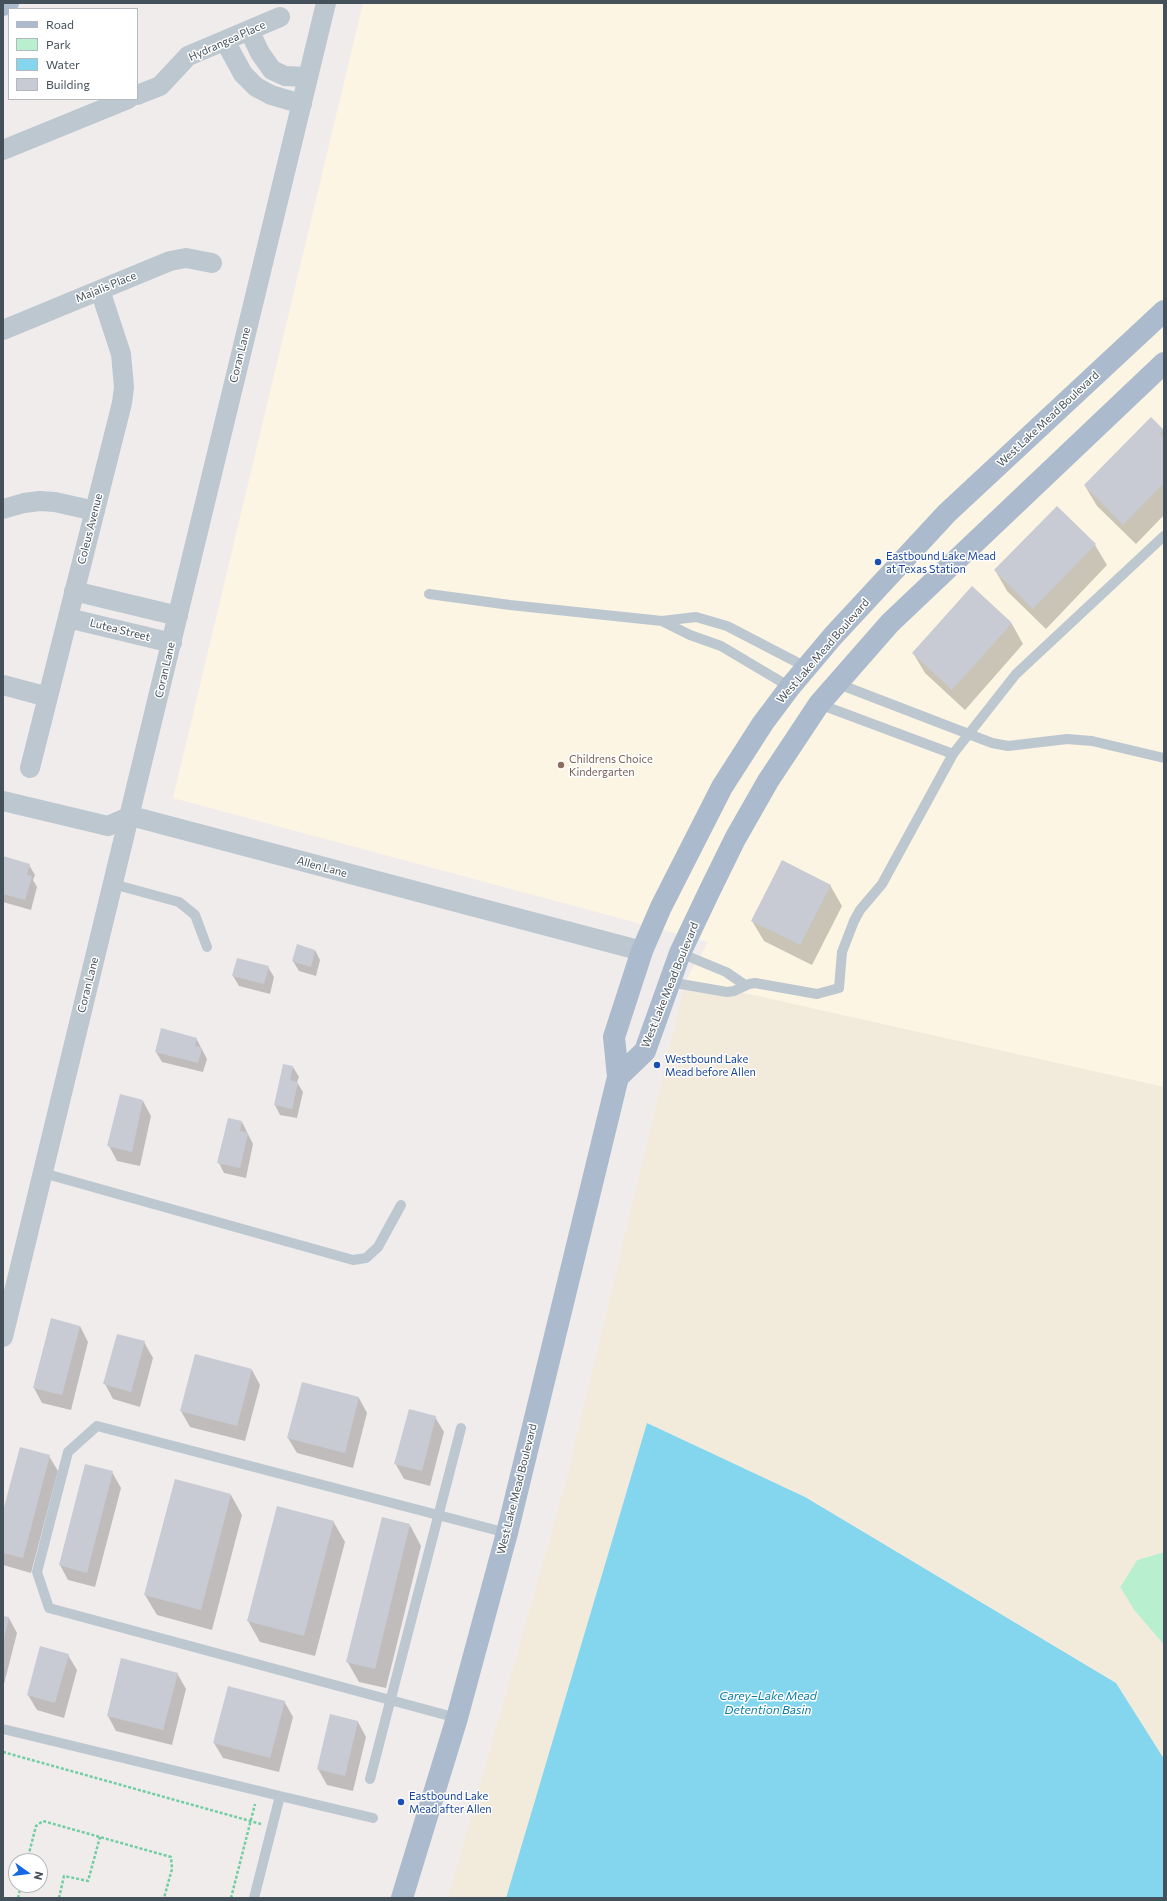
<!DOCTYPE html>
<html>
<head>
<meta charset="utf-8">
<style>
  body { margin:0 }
  #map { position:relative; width:1167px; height:1901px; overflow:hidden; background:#f0ecec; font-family:Commissioner,sans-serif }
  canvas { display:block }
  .frame { position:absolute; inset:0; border:4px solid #44505a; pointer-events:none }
  .legend { position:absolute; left:8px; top:8px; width:130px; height:92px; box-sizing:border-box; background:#fff; border:1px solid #b4b9bd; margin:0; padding:5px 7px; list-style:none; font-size:12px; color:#44505a }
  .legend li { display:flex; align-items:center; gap:8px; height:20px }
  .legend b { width:20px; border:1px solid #b4b9bd }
  .north { position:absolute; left:8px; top:1853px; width:40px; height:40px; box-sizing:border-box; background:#fff; border:1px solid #b4b9bd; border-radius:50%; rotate:104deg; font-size:11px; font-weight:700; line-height:16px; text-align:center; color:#44505a }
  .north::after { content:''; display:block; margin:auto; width:14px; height:18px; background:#1469e2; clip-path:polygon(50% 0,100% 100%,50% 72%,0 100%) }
</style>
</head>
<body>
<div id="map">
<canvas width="1167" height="1901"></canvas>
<div class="frame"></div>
<ul class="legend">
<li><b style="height:5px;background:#abbbcd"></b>Road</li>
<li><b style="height:11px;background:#b8efcf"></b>Park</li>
<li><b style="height:11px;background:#84d6ee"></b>Water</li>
<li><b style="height:11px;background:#c8cbd3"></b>Building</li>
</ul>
<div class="north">N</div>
</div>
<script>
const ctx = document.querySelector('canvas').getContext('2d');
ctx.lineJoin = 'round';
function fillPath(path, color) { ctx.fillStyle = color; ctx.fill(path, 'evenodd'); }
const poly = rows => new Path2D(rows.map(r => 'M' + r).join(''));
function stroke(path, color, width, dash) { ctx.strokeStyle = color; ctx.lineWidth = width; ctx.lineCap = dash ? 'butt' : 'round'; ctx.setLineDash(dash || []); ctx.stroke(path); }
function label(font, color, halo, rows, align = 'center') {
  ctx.font = font + ' Commissioner,sans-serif'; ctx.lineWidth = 3; ctx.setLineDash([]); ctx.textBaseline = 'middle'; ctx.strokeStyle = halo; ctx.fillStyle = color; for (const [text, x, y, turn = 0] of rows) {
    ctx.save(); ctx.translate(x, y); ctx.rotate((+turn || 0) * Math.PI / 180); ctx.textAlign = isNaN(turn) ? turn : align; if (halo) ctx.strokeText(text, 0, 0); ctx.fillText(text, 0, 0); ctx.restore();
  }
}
fillPath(poly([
  [363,3,1164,3,1164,1087,686,980,708,942,173,798]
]), '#fcf5e4');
fillPath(poly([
  [1164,1552,1164,1645,1134,1610,1120,1587,1137,1560]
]), '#b8efcf');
fillPath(poly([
  [686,980,1164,1087,1164,1552,1137,1560,1120,1587,1134,1610,1164,1645,1164,1759,1116,1683,805,1497,647,1423,506,1898,448,1898,566,1481]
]), '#f2ebdc');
fillPath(poly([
  [647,1423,805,1497,1116,1683,1164,1759,1164,1898,506,1898]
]), '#84d6ee');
fillPath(poly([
  [1163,430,1164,515,1136,544,1097,506,1085,486],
  [1057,507,1095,545,1107,565,1046,629,1007,591,995,570],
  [972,587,1012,624,1023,644,965,710,925,673,913,653],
  [3,857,29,865,35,875,33,880,37,887,31,910,3,902],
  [830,885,842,906,812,965,764,941,752,921],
  [315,950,320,960,316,976,299,971,293,961],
  [268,967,274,977,270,994,239,986,233,976],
  [196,1038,207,1059,203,1072,162,1062,156,1052],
  [293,1067,299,1077,297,1082,303,1092,297,1118,280,1115,275,1105],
  [143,1101,151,1116,140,1166,117,1161,109,1146],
  [242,1122,253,1144,246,1178,224,1173,219,1163],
  [80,1326,88,1342,71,1410,42,1403,34,1388],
  [144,1342,153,1358,140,1407,113,1399,105,1384],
  [252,1370,260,1385,245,1441,190,1427,181,1411],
  [359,1398,367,1413,353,1468,297,1453,288,1438],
  [435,1417,444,1432,430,1486,404,1479,395,1463],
  [49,1456,58,1471,31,1573,3,1565,3,1515],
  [112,1472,121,1488,95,1587,68,1580,60,1565],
  [231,1495,242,1515,212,1630,157,1615,145,1595],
  [278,1507,333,1521,345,1542,315,1656,260,1642,248,1621],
  [410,1525,421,1546,386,1688,359,1682,347,1661],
  [3,1617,9,1618,17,1633,3,1688],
  [68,1655,77,1670,64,1718,37,1710,28,1695],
  [177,1673,186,1689,172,1745,116,1731,108,1716],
  [284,1701,293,1717,279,1772,223,1758,214,1743],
  [331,1715,358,1722,366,1737,353,1791,327,1785,318,1769]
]), '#0003');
fillPath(poly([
  [1151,417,1164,430,1159,434,1164,438,1164,483,1123,525,1084,485],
  [1057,506,1096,544,1033,609,994,570],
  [972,586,1012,623,952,690,912,653],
  [3,856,30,864,27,875,32,876,25,900,3,894],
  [782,860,831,885,800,945,751,921],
  [297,944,315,950,311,967,292,961],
  [237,958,269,966,264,984,232,976],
  [161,1028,197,1038,195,1046,202,1048,198,1063,155,1052],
  [283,1064,293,1066,290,1080,298,1082,292,1109,274,1105],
  [120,1094,143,1100,132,1152,107,1146],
  [228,1118,242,1121,240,1131,248,1133,240,1168,217,1163],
  [51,1318,80,1326,62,1395,33,1388],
  [117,1334,145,1341,131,1392,103,1384],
  [195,1354,252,1369,237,1426,180,1411],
  [302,1382,359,1397,345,1453,287,1438],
  [409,1409,436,1416,422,1471,394,1464],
  [20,1447,50,1455,23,1558,3,1553,3,1511],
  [85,1464,113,1471,87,1573,59,1565],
  [175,1479,231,1494,201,1610,144,1595],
  [277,1506,334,1521,304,1636,247,1621],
  [382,1517,410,1524,375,1669,346,1662],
  [3,1616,9,1617,4,1639,3,1639],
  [40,1646,69,1654,55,1703,27,1695],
  [121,1658,178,1673,163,1730,107,1716],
  [228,1686,285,1701,270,1758,213,1743],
  [330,1714,358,1721,345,1776,317,1769]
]), '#c8cbd3');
stroke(poly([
  [3,1752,261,1824],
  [27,1861,36,1826,43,1821,171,1857,172,1869,164,1898],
  [18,1898,21,1885],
  [59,1898,64,1876,88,1881,100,1837],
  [231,1898,255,1804]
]), '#70cea2', 2.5, [3, 2]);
stroke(poly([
  [429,594,510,605,662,621,696,617,727,626,806,667],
  [662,621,690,635,721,646,790,687],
  [836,683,992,743,1008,746,1067,739,1092,741,1164,758],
  [819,704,953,754],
  [113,884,179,902,195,915,207,947],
  [680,953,726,972,745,985],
  [669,982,727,992,734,991,749,984,755,983,817,994,839,988,842,952,854,921,860,910,882,884,953,754,1016,674,1164,536],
  [43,1173,353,1260,366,1258,378,1247,401,1205],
  [457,1718,49,1608,37,1572,68,1452,97,1426,507,1533],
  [3,1729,280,1796,254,1898],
  [370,1779,461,1428],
  [280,1796,373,1818]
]), '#bcc7d0', 10);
stroke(poly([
  [249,30,260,53,272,70,285,76,308,77],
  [225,41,243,74,256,87,271,95,302,104],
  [137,95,160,86,188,56,280,17],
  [3,150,128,99],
  [3,330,170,261,186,258,212,263],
  [3,509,24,503,40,501,55,502,95,511],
  [74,591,178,616],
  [68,618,172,643],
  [3,685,48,697],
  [30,768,122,403,124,387,121,354,100,290],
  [3,801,108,826,131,816,642,951],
  [3,1337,326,3]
]), '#bcc7d0', 20);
stroke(poly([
  [3,5,8,3],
  [618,1077,645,1051,680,953,709,892,735,839,768,781,819,704,890,623,1164,363],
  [402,1898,457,1718,507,1533,618,1077,614,1037,642,951,661,907,722,787,763,723,790,687,833,636,947,513,1164,311]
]), '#abbbcd', 22);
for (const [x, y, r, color] of [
  [878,562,4,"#1a4fb4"],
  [561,765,4,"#8d6e63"],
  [657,1065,4,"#1a4fb4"],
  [401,1802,4,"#1a4fb4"]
]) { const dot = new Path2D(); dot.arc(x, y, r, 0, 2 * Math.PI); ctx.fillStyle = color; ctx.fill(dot); stroke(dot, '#fff', 1.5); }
label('11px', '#44505a', '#fff', [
  ["Hydrangea Place",227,41,-24],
  ["Majalis Place",106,287,-22],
  ["Coran Lane",240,355,-76],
  ["West Lake Mead Boulevard",1048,419,-43],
  ["Coleus Avenue",90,529,-76],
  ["Lutea Street",120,630,14],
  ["West Lake Mead Boulevard",823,651,-49],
  ["Coran Lane",165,670,-77],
  ["Allen Lane",322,867,15],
  ["Coran Lane",88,985,-76],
  ["West Lake Mead Boulevard",670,985,-68],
  ["West Lake Mead Boulevard",517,1489,-76]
]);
label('11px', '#164399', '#fff', [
  ["Eastbound Lake Mead",886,556],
  ["at Texas Station",886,569],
  ["Westbound Lake",665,1059],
  ["Mead before Allen",665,1072],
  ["Eastbound Lake",409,1796],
  ["Mead after Allen",409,1809]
], 'left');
label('11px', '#785e54', '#fff', [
  ["Childrens Choice",569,759],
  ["Kindergarten",569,772]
], 'left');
label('italic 12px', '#087ea2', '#fff', [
  ["Carey–Lake Mead",768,1696],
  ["Detention Basin",768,1710]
]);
</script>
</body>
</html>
